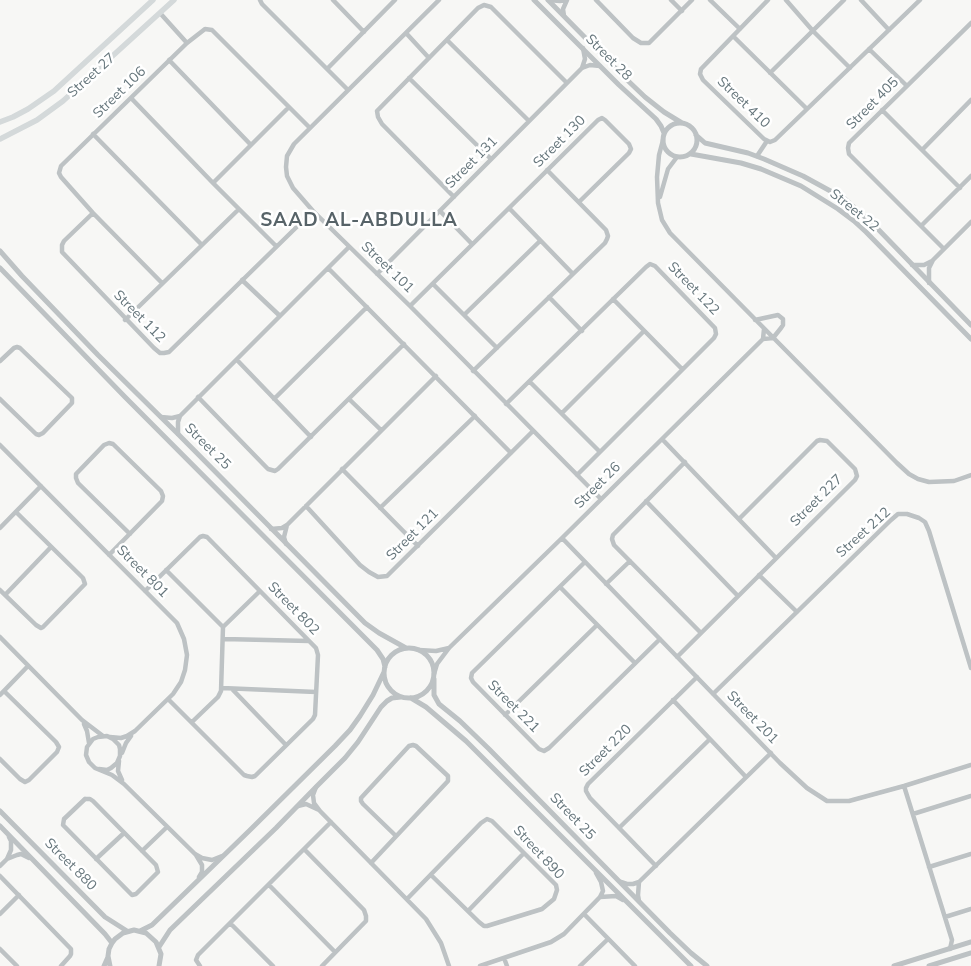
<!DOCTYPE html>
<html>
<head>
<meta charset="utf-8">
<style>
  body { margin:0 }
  canvas { display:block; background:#f7f7f5 }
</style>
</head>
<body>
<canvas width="971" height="966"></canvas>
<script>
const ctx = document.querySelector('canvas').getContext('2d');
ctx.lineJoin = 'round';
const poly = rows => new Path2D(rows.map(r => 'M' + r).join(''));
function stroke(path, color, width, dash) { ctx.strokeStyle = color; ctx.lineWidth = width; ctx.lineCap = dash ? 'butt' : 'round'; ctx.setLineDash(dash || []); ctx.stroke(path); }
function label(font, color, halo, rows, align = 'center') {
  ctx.font = font + ' "Nunito Sans",sans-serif'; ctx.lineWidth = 5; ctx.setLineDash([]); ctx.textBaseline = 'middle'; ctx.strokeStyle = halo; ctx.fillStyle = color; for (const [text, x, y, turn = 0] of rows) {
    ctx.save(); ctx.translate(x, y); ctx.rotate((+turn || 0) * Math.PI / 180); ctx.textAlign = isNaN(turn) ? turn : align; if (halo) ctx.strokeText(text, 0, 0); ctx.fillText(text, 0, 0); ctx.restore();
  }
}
stroke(poly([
  [260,0,262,4,348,90],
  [333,0,364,32],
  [439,0,294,144,287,156,286,167,287,176,293,188,313,211,410,306,601,499],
  [548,0,560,1,567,0],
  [596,0,633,38,641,43,649,43,692,0],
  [671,0,682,11],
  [710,0,740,29],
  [768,0,701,69,700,74,703,80,764,139,770,142,775,140,920,0],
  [786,0,813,31,850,68],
  [861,0,889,30],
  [160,13,187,43],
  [564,16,563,9,567,0],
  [406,33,429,58],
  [733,36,807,109],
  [447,40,529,121],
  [869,49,907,86],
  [169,60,251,145],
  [582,68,585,59,583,48],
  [327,69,395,0],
  [770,73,844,0],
  [409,78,491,159],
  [131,98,213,183,276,246],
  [882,110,960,188],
  [93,134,201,244],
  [663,140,659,155,657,177,658,203,662,220,670,233,897,463,909,474,918,479,929,482,954,481,971,475],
  [922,150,971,100],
  [757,156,767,141],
  [213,183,289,107],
  [454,197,382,124,378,117,377,111,478,8,484,5,491,7,567,83],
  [660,197,668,169,677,157],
  [509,208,573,274],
  [440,211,472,244],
  [93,213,64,241,62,245,62,252,154,348,160,353,164,353,169,352,313,211],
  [921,226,971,176],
  [944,249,849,154,848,148,849,143,971,23],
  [912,265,924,265,932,261],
  [328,268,511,453],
  [377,274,582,68,590,65,600,66],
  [242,280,280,316],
  [162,283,93,213,61,177,59,173,61,166,187,43,205,29,212,30,310,128],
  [929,283,929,268,933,260,971,222],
  [433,284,497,348],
  [549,297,582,331],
  [613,299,682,369],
  [410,306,598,120,602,118,605,120,629,144,631,149,629,153,579,202],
  [464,315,540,241],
  [125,320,239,209],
  [755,320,778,315,783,319,783,325,781,328,773,338,763,339],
  [237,360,311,437],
  [0,361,14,348,17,347,20,348,72,398,72,403,43,433,39,435,36,434,0,399],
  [473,371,605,243,607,239,608,236,606,230,547,170],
  [530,382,600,452],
  [198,397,266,467,268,469,275,471,278,469,404,344],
  [274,399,367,307],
  [349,399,381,430],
  [506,404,646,267,650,264,655,266,715,328,716,334,714,338,577,475],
  [562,413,644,331],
  [161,417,172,418,180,416],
  [178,434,178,422,180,416,349,247],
  [662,439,776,558],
  [0,445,177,623,184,639,187,655,185,670,181,682,173,694,135,731,127,736,121,738,110,737],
  [685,462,613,535,612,539,614,545,701,633],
  [342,469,418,546],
  [646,501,738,596],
  [306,506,360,565,369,572,378,577,387,576,533,431],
  [380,508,475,416],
  [0,528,41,486],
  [271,529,282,528,287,525,436,376],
  [562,538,780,763,807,788,827,801,849,801,904,786,971,765],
  [286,544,284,537,287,525],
  [109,555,162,501,163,496,161,491,113,444,109,443,104,445,76,474,76,478,78,483,130,534],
  [585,562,472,673,471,678,473,682,539,749,544,751,549,748,660,639],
  [166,570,223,627,221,691,218,697,192,722],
  [759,575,797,612],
  [606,584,630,561],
  [560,587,635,663],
  [0,590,36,625,41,628,43,627,85,584,83,578,16,512],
  [145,591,200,537,203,536,207,537,316,648,318,655,315,715,313,719,255,776,252,777,247,776,244,775,168,699],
  [5,595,51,547],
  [223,627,260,591],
  [0,637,82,720,103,736],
  [224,639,309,641],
  [419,650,436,651,449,648],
  [677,657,855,480,857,476,855,469,827,441,820,440,817,441,739,519],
  [434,674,437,664,449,648,562,538,763,339,764,329],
  [222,688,316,692],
  [233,690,286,745],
  [713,694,891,520,898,514,907,514,919,518,925,522,929,531,971,668],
  [0,695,28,666],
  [673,700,746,777],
  [505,715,597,625],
  [84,724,87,731,89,743],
  [122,753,126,743,131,736],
  [0,759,20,779,25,782,29,780,57,752,59,747,56,742,4,691],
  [119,761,118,771,122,780],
  [99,769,107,770,111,768,117,763,120,756,120,749,119,745,113,739,107,736,98,737,93,739,87,747,86,755,89,762,95,768,112,775,124,784,195,854,202,858,212,860,222,856],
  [904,786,952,940,950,949],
  [316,787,313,795,314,803,320,811,426,919,441,943,449,966],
  [85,799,90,799,93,801,156,865,158,872,136,894,132,895,129,892,63,825,64,819,85,799],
  [298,806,306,804,319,810],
  [913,814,971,796],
  [619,828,710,739],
  [304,849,364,910,366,916,366,921,322,966],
  [142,851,167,827],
  [196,855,202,865,202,872,199,877],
  [7,859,17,855,21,854,29,858],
  [96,859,124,833],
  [371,863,448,781,448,776,416,746,413,745,409,746,361,798,361,801,363,804,396,836],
  [0,866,7,859,11,850,11,841,9,837],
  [656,866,590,798,586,791,586,788,588,784,697,677],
  [929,867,971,854],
  [0,876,71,949,71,954,70,956,61,966],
  [621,882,627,884,633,884,639,882,771,753],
  [269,885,335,952],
  [600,897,616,896,623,900],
  [407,899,481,823,487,819,492,821,556,885,557,890,554,899,542,909,487,926,484,926,479,922,431,875],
  [639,901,638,895,639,882],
  [468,911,524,853],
  [0,914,19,895],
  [584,914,635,966],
  [945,917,971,909],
  [230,923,273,966],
  [0,949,17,966],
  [504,958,507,966],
  [200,966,196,960,198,955,331,822],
  [480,966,551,942,564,934,600,897,603,891,601,882,596,873],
  [580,966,608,939]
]), '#bdc2c4', 4.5);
stroke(poly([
  [534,0,619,85,656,119,661,126,664,133],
  [548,0,623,76,645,97,664,112,682,123],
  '663 140a17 17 0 1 1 34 0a17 17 0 1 1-34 0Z',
  [696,135,705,143,748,153,764,159,803,176,845,199,874,225,971,325],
  [691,154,741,163,761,169,801,186,838,209,854,221,866,232,971,339],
  [0,251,22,276,98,355,178,434,365,623,379,633,406,648],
  [0,268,125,397,377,650,383,659,385,667],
  '384 673a25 25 0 1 1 50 0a25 25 0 1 1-50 0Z',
  [434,679,434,695,439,704,460,721,489,749,670,933,691,953,707,966],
  [411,698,426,707,466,741,691,966],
  [0,811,105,917,127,931],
  [0,826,105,934,112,943],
  [140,931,152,925,249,831,335,746,350,730,360,716,373,695,384,672],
  [159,947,170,930,276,828,317,786,345,758,358,742,381,707,387,701,392,698,401,697],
  [104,966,108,957],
  [110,966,108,956,109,949,112,943,115,939,123,933,134,930,146,933,156,942,161,954,159,966],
  [894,966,971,942],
  [929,966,971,953]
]), '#bdc2c4', 5);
stroke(poly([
  [0,122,13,117,28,109,54,91,153,0],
  [0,139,37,120,63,101,174,0]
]), '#d4d9da', 5.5);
label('14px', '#66767c', '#fff', [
  ["Street 28",608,58,45],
  ["Street 27",92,76,-42],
  ["Street 106",120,93,-44],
  ["Street 410",743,103,44],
  ["Street 405",873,104,-45],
  ["Street 130",560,142,-45],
  ["Street 131",472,163,-45],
  ["Street 22",854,211,39],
  ["Street 101",387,268,44],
  ["Street 122",693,289,46],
  ["Street 112",139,317,45],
  ["Street 25",207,447,45],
  ["Street 26",598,486,-45],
  ["Street 227",817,501,-45],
  ["Street 212",864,533,-42],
  ["Street 121",413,535,-45],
  ["Street 801",142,572,45],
  ["Street 802",293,609,46],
  ["Street 221",513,707,45],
  ["Street 201",752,718,46],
  ["Street 220",606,751,-45],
  ["Street 25",572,817,46],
  ["Street 890",538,853,47],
  ["Street 880",70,865,45]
]);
ctx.letterSpacing = '1px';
label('bold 19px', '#576368', '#fff', [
  ["SAAD AL-ABDULLA",359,221]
]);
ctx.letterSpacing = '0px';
</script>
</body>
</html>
